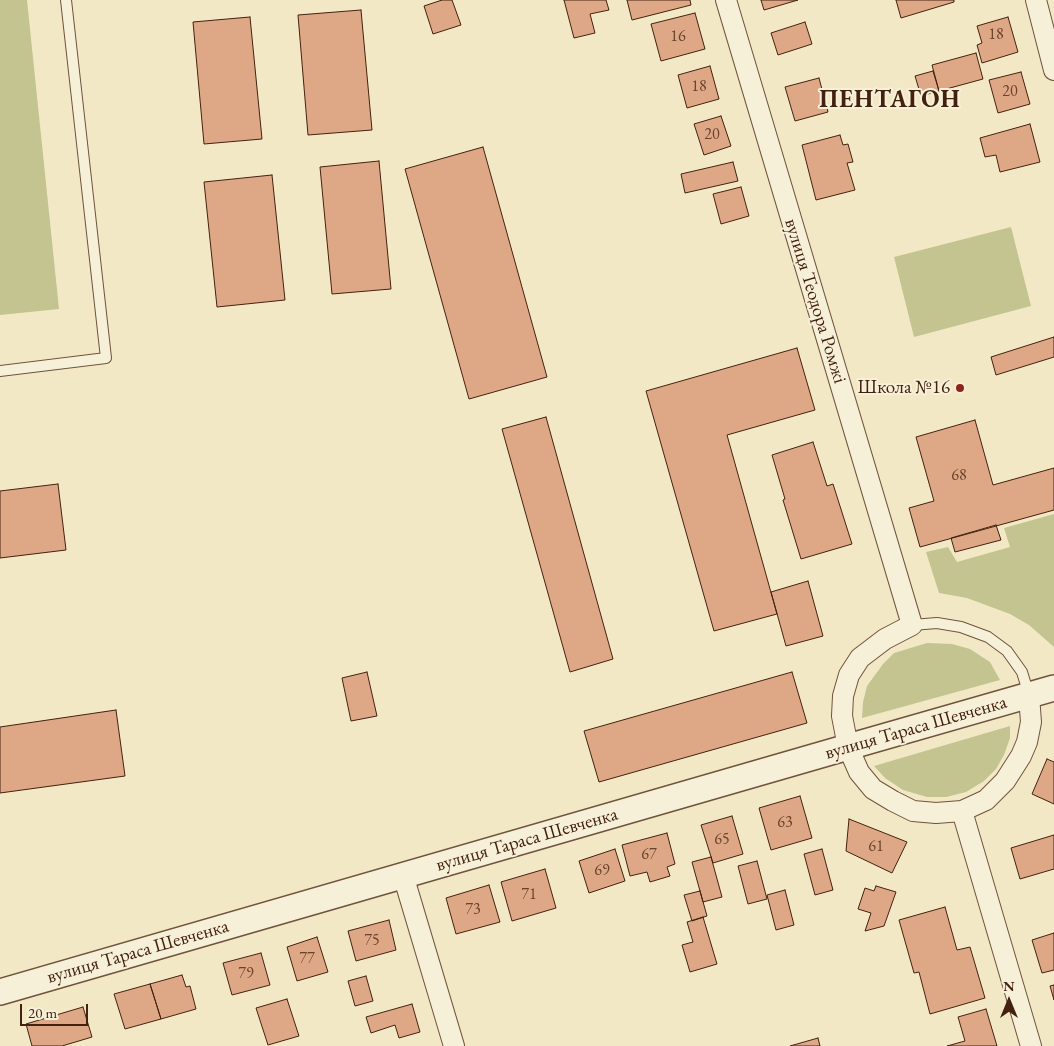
<!DOCTYPE html>
<html>
<head>
<meta charset="utf-8">
<style>
  body { margin:0 }
  #map { position:relative; width:1054px; height:1046px; overflow:hidden; background:#f3e8c5; font-family:"EB Garamond",serif }
  canvas { display:block }
  .north { position:absolute; left:984px; top:976px; width:50px; height:50px; -webkit-text-stroke:4px #f7f0d9; paint-order:stroke; rotate:0deg; font-size:14px; font-weight:700; line-height:20px; text-align:center; color:#43210e }
  .north::after { content:''; display:block; margin:auto; width:18px; height:22px; background:#43210e; clip-path:polygon(50% 0,100% 100%,50% 72%,0 100%) }
  .scale { position:absolute; left:20px; top:1004px; width:68px; height:22px; box-sizing:border-box; border:2px solid #43210e; border-top:0; padding-left:6px; font-size:15px; line-height:18px; white-space:nowrap; color:#43210e; -webkit-text-stroke:4px #f7f0d9; paint-order:stroke }
</style>
</head>
<body>
<div id="map">
<canvas width="1054" height="1046"></canvas>
<div class="north">N</div>
<div class="scale">20 m</div>
</div>
<script>
const ctx = document.querySelector('canvas').getContext('2d');
ctx.lineJoin = 'round';
function fillPath(path, color) { ctx.fillStyle = color; ctx.fill(path, 'evenodd'); }
const poly = rows => new Path2D(rows.map(r => 'M' + r).join(''));
function stroke(path, color, width, dash) { ctx.strokeStyle = color; ctx.lineWidth = width; ctx.lineCap = dash ? 'butt' : 'round'; ctx.setLineDash(dash || []); ctx.stroke(path); }
function label(font, color, halo, rows, align = 'center') {
  ctx.font = font + ' "EB Garamond",serif'; ctx.lineWidth = 4; ctx.setLineDash([]); ctx.textBaseline = 'middle'; ctx.strokeStyle = halo; ctx.fillStyle = color; for (const [text, x, y, turn = 0] of rows) {
    ctx.save(); ctx.translate(x, y); ctx.rotate((+turn || 0) * Math.PI / 180); ctx.textAlign = isNaN(turn) ? turn : align; if (halo) ctx.strokeText(text, 0, 0); ctx.fillText(text, 0, 0); ctx.restore();
  }
}
fillPath(poly([
  [0,0,27,0,59,309,0,315],
  [1011,227,1031,306,914,337,894,257],
  [1054,514,1054,647,1029,625,1010,614,967,598,939,593,926,552,948,547,957,562,1010,547,1004,528],
  [927,643,952,644,970,649,990,662,1000,680,862,718,863,702,867,686,883,664,894,653],
  [1010,726,1010,738,1004,755,996,769,984,781,966,792,946,797,927,797,903,790,885,778,874,766]
]), '#c3c490');
const building = poly([
  [442,0,452,0,461,25,433,34,424,6,442,0],
  [564,0,606,0,609,10,590,14,595,33,574,38,564,0],
  [627,0,690,0,691,5,632,20,627,0],
  [761,0,798,0,764,10,761,0],
  [896,0,954,0,954,2,901,18,896,0],
  [361,10,372,130,308,135,298,15,361,10],
  [695,13,705,49,661,61,651,24,695,13],
  [250,17,262,139,204,144,193,22,250,17],
  [1008,17,1018,52,982,63,977,45,982,43,977,26,1008,17],
  [805,22,812,44,778,55,771,33,805,22],
  [976,53,983,79,939,91,932,65,976,53],
  [710,66,719,99,687,108,678,75,710,66],
  [933,71,939,91,921,96,915,76,933,71],
  [1021,72,1030,104,998,113,989,80,1021,72],
  [819,78,828,112,795,121,785,87,819,78],
  [721,116,731,146,704,155,694,124,721,116],
  [1030,124,1040,162,1000,172,996,155,985,157,980,138,1030,124],
  [840,135,843,145,848,144,853,162,847,163,855,190,816,200,802,145,840,135],
  [483,147,547,377,469,399,405,169,483,147],
  [379,161,391,289,332,294,320,167,379,161],
  [733,162,738,181,685,193,681,174,733,162],
  [272,175,285,300,217,307,204,182,272,175],
  [741,187,749,216,721,224,713,194,741,187],
  [1054,337,1054,357,996,375,991,357,1054,337],
  [797,348,815,410,727,435,777,614,714,631,646,391,797,348],
  [546,417,613,659,570,672,502,429,546,417],
  [975,420,993,485,1054,468,1054,510,920,547,909,508,934,501,916,437,975,420],
  [813,442,827,486,833,484,852,544,801,559,783,500,785,499,772,455,813,442],
  [58,484,66,550,0,558,0,491,58,484],
  [996,525,1001,540,955,552,951,538,996,525],
  [808,581,823,636,786,646,771,592,808,581],
  [367,672,377,716,351,721,342,678,367,672],
  [792,672,807,723,599,782,584,731,792,672],
  [116,710,125,776,0,793,0,727,116,710],
  [1047,759,1054,762,1054,804,1032,794,1047,759],
  [800,796,812,838,771,850,759,808,800,796],
  [732,816,743,854,713,863,701,825,732,816],
  [849,819,907,842,892,873,846,851,849,819],
  [667,833,675,864,667,867,670,876,650,882,647,872,630,876,622,845,667,833],
  [1054,835,1054,869,1020,879,1011,848,1054,835],
  [615,849,625,881,589,893,579,861,615,849],
  [822,849,833,890,815,895,804,854,822,849],
  [711,857,722,897,703,902,692,862,711,857],
  [757,861,767,899,748,904,738,866,757,861],
  [545,869,556,908,512,921,501,882,545,869],
  [489,885,500,922,456,934,446,898,489,885],
  [876,886,896,892,884,926,865,931,871,913,858,909,865,888,874,891,876,886],
  [785,890,794,925,776,930,767,895,785,890],
  [700,891,707,916,692,921,684,895,700,891],
  [945,907,957,950,970,947,985,998,930,1014,919,972,914,973,899,920,945,907],
  [703,917,717,964,690,972,682,945,693,942,687,922,703,917],
  [389,920,396,950,356,961,348,931,389,920],
  [1054,933,1054,970,1042,973,1032,940,1054,933],
  [317,937,328,972,297,981,287,947,317,937],
  [261,953,270,985,232,995,223,963,261,953],
  [182,975,186,987,190,986,196,1009,161,1019,150,984,182,975],
  [366,976,373,1001,355,1006,348,981,366,976],
  [150,984,161,1019,125,1029,114,994,150,984],
  [1054,985,1054,1000,1050,986,1054,985],
  [287,999,299,1036,268,1045,256,1008,287,999],
  [412,1004,420,1032,399,1038,395,1025,371,1033,366,1017,412,1004],
  [83,1007,92,1037,62,1046,32,1046,26,1024,83,1007],
  [986,1009,997,1046,947,1046,965,1041,958,1017,986,1009],
  [818,1038,820,1046,790,1046,818,1038]
]);
fillPath(building, '#dea886');
stroke(building, '#43210e', 1);
const service = poly([
  [0,371,106,358,66,0],
  [912,625,937,623,961,627,988,637,1007,651,1022,672,1029,695]
]);
const minor = poly([
  [726,0,912,625,885,639,860,658,849,675,843,696,842,716,848,747,859,772,873,789,893,801,913,811,936,813,962,811,986,800,1005,781,1021,756,1027,742,1031,722,1029,696],
  [1036,0,1054,70],
  [962,811,1031,1046],
  [403,875,454,1046]
]);
const tertiary = poly([
  [0,992,848,747,1054,688]
]);
stroke(service, '#6f533c', 12);
stroke(minor, '#6f533c', 22);
stroke(tertiary, '#6f533c', 28);
stroke(service, '#f7f0d9', 10);
stroke(minor, '#f7f0d9', 20);
stroke(tertiary, '#f7f0d9', 25);
for (const [x, y, r, color] of [
  [960,388,5,"#8f2418"]
]) { const dot = new Path2D(); dot.arc(x, y, r, 0, 2 * Math.PI); ctx.fillStyle = color; ctx.fill(dot); stroke(dot, '#f7f0d9', 2); }
label('16px', '#6a432c', null, [
  ["18",996,35],
  ["16",678,37],
  ["18",699,87],
  ["20",1010,92],
  ["20",712,135],
  ["68",959,476],
  ["63",785,823],
  ["65",722,840],
  ["61",876,847],
  ["67",649,855],
  ["69",602,871],
  ["71",529,895],
  ["73",473,910],
  ["75",372,941],
  ["77",307,959],
  ["79",246,974]
]);
label('19px', '#43210e', '#f7f0d9', [
  ["вулиця Теодора Ромжі",815,301,73],
  ["вулиця Тараса Шевченка",916,728,-16],
  ["вулиця Тараса Шевченка",527,840,-16],
  ["вулиця Тараса Шевченка",138,952,-16]
]);
label('19px', '#43210e', '#f7f0d9', [
  ["Школа №16",950,388]
], 'right');
ctx.letterSpacing = '1px';
label('bold 24px', '#43210e', '#f7f0d9', [
  ["ПЕНТАГОН",890,100]
]);
ctx.letterSpacing = '0px';
</script>
</body>
</html>
